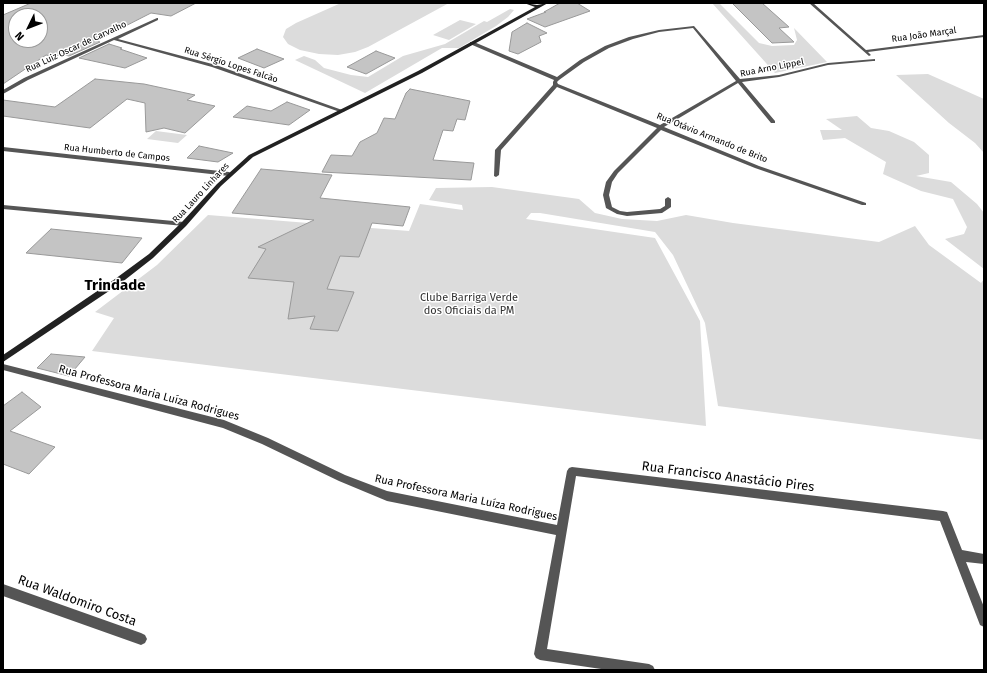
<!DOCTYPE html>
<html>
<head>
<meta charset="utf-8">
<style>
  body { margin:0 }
  #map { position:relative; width:987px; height:673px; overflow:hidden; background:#fff; font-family:"Fira Sans",sans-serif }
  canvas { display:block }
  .frame { position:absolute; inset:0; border:4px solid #000; pointer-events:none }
  .north { position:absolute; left:8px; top:8px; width:40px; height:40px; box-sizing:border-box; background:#fff; border:1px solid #999; border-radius:50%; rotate:227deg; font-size:11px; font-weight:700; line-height:16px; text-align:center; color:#000 }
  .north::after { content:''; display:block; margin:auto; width:14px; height:18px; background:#000; clip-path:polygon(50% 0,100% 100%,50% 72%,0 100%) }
</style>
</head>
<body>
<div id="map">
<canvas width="987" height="673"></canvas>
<div class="frame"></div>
<div class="north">N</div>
</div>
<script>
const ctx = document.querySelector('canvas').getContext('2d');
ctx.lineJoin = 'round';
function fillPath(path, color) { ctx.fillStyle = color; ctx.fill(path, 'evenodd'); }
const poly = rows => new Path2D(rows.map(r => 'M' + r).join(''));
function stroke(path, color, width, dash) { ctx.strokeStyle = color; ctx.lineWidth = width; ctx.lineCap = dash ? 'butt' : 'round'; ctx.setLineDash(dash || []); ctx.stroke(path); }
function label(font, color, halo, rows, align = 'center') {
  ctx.font = font + ' "Fira Sans",sans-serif'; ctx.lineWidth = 3; ctx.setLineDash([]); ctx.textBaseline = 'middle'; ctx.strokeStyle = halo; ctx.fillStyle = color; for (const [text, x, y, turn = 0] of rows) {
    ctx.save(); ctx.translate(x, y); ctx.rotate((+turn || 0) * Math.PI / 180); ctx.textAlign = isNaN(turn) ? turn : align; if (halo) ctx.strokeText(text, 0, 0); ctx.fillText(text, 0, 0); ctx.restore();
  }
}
fillPath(poly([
  [341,3,449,3,368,47,355,52,338,55,319,54,300,50,288,44,283,37,286,29,296,23],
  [712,3,719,3,759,43,772,46,794,45,797,40,794,28,827,62,775,73],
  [510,9,514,10,508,17,496,26,459,48,442,48,365,93,295,60,304,56,315,60,324,68,351,75,368,77,403,56,445,44,484,21,487,22],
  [460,20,476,24,449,40,433,35],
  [928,74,984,99,984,153,975,143,949,123,896,75],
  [857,116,871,128,889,131,914,142,929,155,929,173,916,176,951,182,977,204,984,213,984,269,945,239,964,234,967,227,953,199,921,191,883,174,886,162,845,138,823,140,820,130,842,130,826,119],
  [156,131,187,135,178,143,147,139],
  [492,187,579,199,595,213,622,219,657,221,686,215,733,223,879,242,915,226,929,245,981,283,984,279,984,440,718,406,705,323,673,255,655,232,540,213,531,213,526,219,655,238,700,321,706,426,92,351,114,318,95,312,157,265,208,215,409,231,420,204,463,210,462,205,429,200,436,188]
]), '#dcdcdc');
const building = poly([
  [31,3,196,3,171,16,151,13,96,41,100,42,69,56,60,54,55,57,46,55,3,84,3,15,31,3],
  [16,16,40,16,40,40,16,40,16,16],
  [560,3,577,3,590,11,545,27,527,19,546,12,544,12,560,3],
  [732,3,762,3,789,27,779,28,794,42,772,43,732,3],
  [527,23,547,33,539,36,541,42,518,54,509,51,512,32,527,23],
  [109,44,122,48,120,49,147,58,125,68,79,58,109,44],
  [257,49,284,59,264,68,238,58,257,49],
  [376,51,395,58,366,74,347,67,376,51],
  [95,79,144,84,195,95,187,100,215,106,185,133,164,128,146,132,145,103,127,99,90,128,3,116,3,100,55,107,95,79],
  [410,89,470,101,465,120,457,119,453,131,443,130,433,160,474,163,471,180,322,172,331,155,352,156,360,142,377,133,384,118,395,119,406,93,410,89],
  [287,102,310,110,289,125,233,117,247,106,271,111,287,102],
  [199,146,233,153,218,162,187,158,199,146],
  [261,169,332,175,320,198,410,207,403,226,372,223,359,257,340,256,327,289,354,292,338,331,310,329,315,316,288,319,294,282,248,278,266,249,258,247,314,220,232,213,261,169],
  [51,229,142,238,122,263,26,253,51,229],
  [51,354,85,357,69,376,37,368,51,354],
  [22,392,41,407,10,431,55,447,29,474,3,464,3,406,22,392]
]);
fillPath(building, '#c4c4c4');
stroke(building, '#999', 1);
fillPath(poly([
  [809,3,813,3,866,50,984,35,984,37,868,52,871,55,869,56,809,3],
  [157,18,158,18,158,20,118,39,216,65,345,111,340,112,212,67,114,40,28,80,3,94,3,90,24,78,157,18],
  [694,26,740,79,779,75,828,63,875,59,875,61,873,61,828,65,779,77,742,82,775,121,775,123,771,123,738,83,664,127,759,166,866,203,866,205,862,205,755,168,661,130,618,173,612,182,609,195,612,207,620,211,627,212,660,209,665,206,665,199,668,197,671,199,671,207,662,213,627,216,617,214,606,208,603,195,606,182,614,171,657,128,557,87,501,150,499,175,496,177,494,176,495,150,553,85,553,82,554,80,470,44,470,42,474,42,557,77,580,60,605,46,629,37,659,30,694,26],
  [693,28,736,81,660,125,558,84,557,82,559,80,584,62,609,48,633,39,659,32,693,28],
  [3,147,229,172,232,174,229,176,3,151,3,147],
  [3,205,184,222,187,224,184,226,3,209,3,205],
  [3,364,224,420,268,438,345,475,387,491,557,525,567,471,569,468,572,467,943,511,947,512,962,550,984,554,984,564,966,562,984,607,984,627,980,625,940,521,576,476,547,649,649,664,653,666,655,670,608,670,540,660,536,658,534,654,556,535,387,501,339,481,262,444,223,428,3,370,3,364],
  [3,584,141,633,145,635,147,639,145,643,141,645,3,596,3,584]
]), '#555');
fillPath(poly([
  [524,3,537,5,548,3,422,73,253,157,221,186,186,226,153,258,121,283,3,362,3,355,115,279,149,254,182,222,217,184,249,155,418,71,535,7,524,3]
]), '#222');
label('9px', '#000', '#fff', [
  ["Rua João Marçal",924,35,-8],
  ["Rua Luiz Oscar de Carvalho",76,47,-25],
  ["Rua Sérgio Lopes Falcão",231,65,18],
  ["Rua Arno Lippel",772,68,-11],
  ["Rua Otávio Armando de Brito",712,138,22],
  ["Rua Humberto de Campos",117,153,6],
  ["Rua Lauro Linhares",201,193,-47]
]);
label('11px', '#333', '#fff', [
  ["Clube Barriga Verde",469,298],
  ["dos Oficiais da PM",469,311]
]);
label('11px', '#000', '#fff', [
  ["Rua Professora Maria Luíza Rodrigues",149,393,15],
  ["Rua Professora Maria Luíza Rodrigues",466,498,12]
]);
label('13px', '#000', '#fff', [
  ["Rua Francisco Anastácio Pires",728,477,7],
  ["Rua Waldomiro Costa",77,601,20]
]);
label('bold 15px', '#000', '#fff', [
  ["Trindade",115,286]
]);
</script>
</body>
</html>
